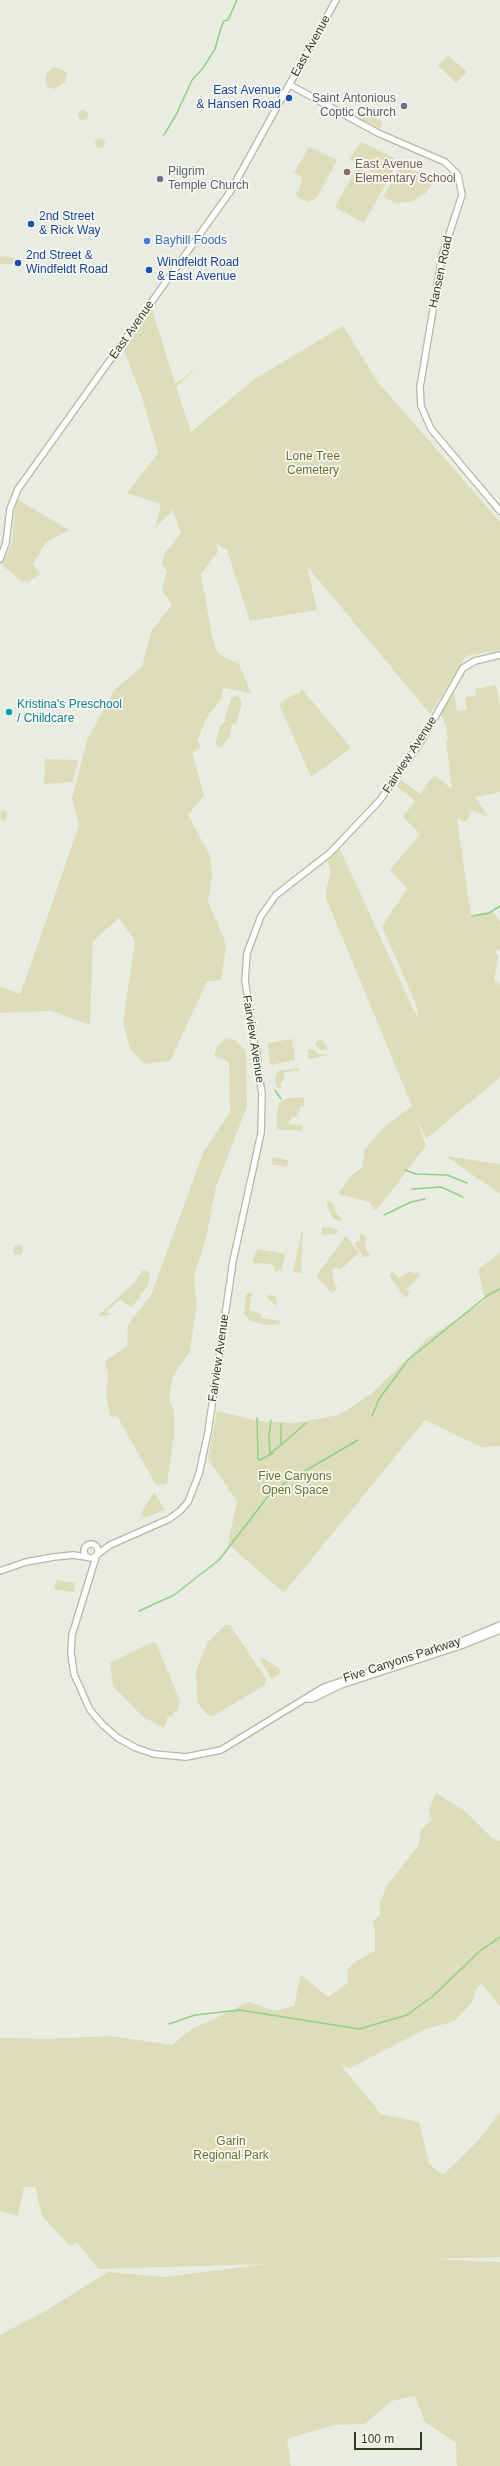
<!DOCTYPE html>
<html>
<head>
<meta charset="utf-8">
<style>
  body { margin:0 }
  #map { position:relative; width:500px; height:2466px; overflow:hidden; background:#e9ece1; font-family:Arial,sans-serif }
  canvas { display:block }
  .scale { position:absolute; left:354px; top:2432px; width:68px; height:18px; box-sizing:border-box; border:2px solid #303c21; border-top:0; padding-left:5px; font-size:12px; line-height:14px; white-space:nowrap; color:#303c21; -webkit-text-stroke:3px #f7f8f2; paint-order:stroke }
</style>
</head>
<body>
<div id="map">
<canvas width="500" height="2466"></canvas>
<div class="scale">100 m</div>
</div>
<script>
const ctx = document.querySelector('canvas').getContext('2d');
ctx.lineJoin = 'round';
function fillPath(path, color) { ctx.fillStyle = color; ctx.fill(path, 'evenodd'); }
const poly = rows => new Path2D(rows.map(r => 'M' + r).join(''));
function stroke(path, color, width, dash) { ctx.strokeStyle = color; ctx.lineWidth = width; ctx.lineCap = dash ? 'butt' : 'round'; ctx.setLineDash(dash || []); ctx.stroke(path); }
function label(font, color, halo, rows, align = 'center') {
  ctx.font = font + ' Arial,sans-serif'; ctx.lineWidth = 3.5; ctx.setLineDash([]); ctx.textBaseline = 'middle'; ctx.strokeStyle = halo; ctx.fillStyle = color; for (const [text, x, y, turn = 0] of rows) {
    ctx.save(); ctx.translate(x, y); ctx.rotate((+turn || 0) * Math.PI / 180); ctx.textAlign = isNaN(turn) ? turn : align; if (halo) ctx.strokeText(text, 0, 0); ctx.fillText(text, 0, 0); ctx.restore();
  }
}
fillPath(poly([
  [448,55,467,72,456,83,438,66],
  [54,67,67,72,65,82,55,89,48,87,45,81,47,73],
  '78 115a5 5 0 1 1 10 0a5 5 0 1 1-10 0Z',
  [366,113,383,122,380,129,361,119],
  '95 143a5 5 0 1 1 10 0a5 5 0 1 1-10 0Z',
  [361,142,395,158,392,165,395,167,387,181,349,159],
  [309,147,337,160,316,199,308,202,298,198,295,193,299,190,302,177,294,172],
  [402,164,434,181,426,193,410,202,396,203,383,197],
  [357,167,386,183,364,223,335,207],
  [0,256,18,258,18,264,0,264],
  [152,309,175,384,198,367,176,387,191,432,253,380,343,326,377,381,500,522,500,650,466,656,430,714,307,566,317,610,250,621,227,550,216,543,218,552,201,574,212,636,218,654,239,664,251,693,223,688,221,699,206,719,197,741,201,747,192,753,204,795,188,815,210,856,212,876,208,902,223,936,226,947,221,980,207,982,170,1061,144,1064,130,1048,123,1022,135,941,119,918,93,941,90,1025,52,1011,0,1013,0,986,20,994,30,967,79,825,72,799,87,740,114,690,142,667,152,630,172,605,162,590,167,571,162,564,165,553,181,533,173,510,155,528,161,504,127,493,158,453,142,397,124,351],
  [18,500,69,530,45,543,33,565,40,574,27,583,24,580,23,583,2,565,12,543,15,507],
  [496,685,500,706,500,792,475,797,488,817,472,810,466,822,457,818,471,916,492,911,500,922,500,950,498,949,495,954,498,955,494,980,500,985,500,1077,426,1139,415,1114,426,1146,378,1208,374,1210,370,1202,338,1194,352,1175,362,1168,365,1149,382,1129,412,1106,326,898,326,890,331,872,327,861,340,849,413,1009,419,1018,415,1002,382,926,407,889,390,870,420,834,403,817,415,801,396,786,401,780,420,794,434,775,452,789,446,740,448,740,446,726,441,714,454,691,457,711,467,710,465,697,476,696,475,689],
  [302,689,351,748,311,777,279,704,296,693,298,694],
  [236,696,240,698,242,704,236,724,232,723,230,736,221,748,215,744,220,727,224,722,227,721,224,719,232,697],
  [45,759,78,760,73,782,44,784],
  [0,810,7,811,6,821,2,820,1,823],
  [226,1038,235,1040,246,1051,247,1106,216,1187,206,1238,194,1276,197,1307,189,1353,173,1376,169,1399,174,1411,174,1436,167,1484,156,1485,117,1416,110,1417,106,1395,108,1376,105,1361,127,1346,128,1325,151,1295,204,1151,230,1112,229,1062,214,1055,218,1046],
  [292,1039,295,1060,270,1065,268,1043],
  [322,1039,328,1050,321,1050,316,1046,316,1042],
  [308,1049,312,1049,319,1054,330,1055,308,1059],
  [299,1068,299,1072,295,1070,284,1073,284,1079,280,1084,282,1089,277,1087,275,1080,278,1071],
  [304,1097,304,1106,301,1106,297,1117,292,1117,288,1124,302,1125,302,1131,277,1129,276,1119,279,1103,284,1099],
  [446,1156,500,1164,500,1194],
  [273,1157,288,1160,287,1167,271,1164],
  [327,1201,331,1201,334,1206,336,1213,342,1219,341,1221,334,1219,328,1209],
  [322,1227,332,1228,339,1230,336,1234,325,1235,322,1233],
  [302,1230,303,1231,301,1273,293,1272],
  [360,1234,366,1235,365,1247,370,1256,363,1257,354,1243,360,1240],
  [346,1236,359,1253,341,1269,335,1268,332,1270,334,1284,338,1288,332,1293,316,1276],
  '13 1250a5 5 0 1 1 10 0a5 5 0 1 1-10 0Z',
  [258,1249,285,1254,282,1269,275,1272,274,1267,271,1264,253,1263,253,1258],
  [500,1253,500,1446,481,1447,425,1420,284,1593,228,1544,237,1501,208,1459,217,1411,258,1421,295,1423,339,1415,371,1394,426,1340,485,1300,478,1269],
  [146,1270,150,1274,148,1285,132,1307,120,1300,106,1312,112,1315,98,1316,134,1283,142,1271],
  [393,1271,398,1278,411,1271,414,1274,418,1272,420,1275,407,1289,410,1293,405,1298,389,1275],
  [246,1293,252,1293,249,1310,261,1314,261,1318,280,1321,281,1324,265,1325,249,1320,244,1313],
  [268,1295,276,1296,277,1306,267,1298],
  [154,1492,165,1510,144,1518,141,1514],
  [56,1580,75,1583,74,1592,54,1589],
  [225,1625,230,1625,266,1679,265,1685,213,1716,207,1715,197,1702,196,1671,207,1643],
  [153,1642,156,1643,180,1701,177,1712,174,1711,172,1717,168,1716,164,1728,142,1716,113,1686,110,1663],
  [263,1658,279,1668,281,1673,272,1679,260,1660],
  [436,1793,466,1812,493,1839,500,1841,500,2006,482,1984,478,1986,471,2003,455,2021,426,2029,350,2068,340,2064,381,2114,419,2122,429,2164,443,2175,478,2141,500,2112,500,2257,429,2259,500,2262,500,2466,457,2466,456,2443,425,2422,415,2396,392,2401,364,2424,333,2425,287,2439,291,2466,0,2466,0,2335,45,2311,108,2272,165,2277,268,2264,98,2269,77,2242,70,2246,42,2216,35,2187,24,2187,18,2216,0,2211,0,2038,45,2039,111,2036,172,2045,192,2029,249,2002,275,2011,294,2006,301,1975,328,1997,348,1983,347,1970,353,1963,375,1951,375,1929,372,1922,380,1915,380,1902,388,1884,419,1845,421,1830,432,1819,428,1811]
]), '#ddddba');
stroke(poly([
  [164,135,177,113,192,80,203,68,215,49,221,28,224,21,228,20,237,0],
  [472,916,489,913,500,906],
  [259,1044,264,1090],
  [275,1090,281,1099],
  [405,1170,416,1174,447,1175,467,1183],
  [412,1189,441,1187,463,1197],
  [250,1195,261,1146],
  [384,1215,411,1202,425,1199],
  [222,1355,237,1253],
  [372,1416,379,1399,408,1360,488,1295,500,1289],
  [257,1418,258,1459,260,1460,273,1453],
  [271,1420,269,1436,270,1453,281,1445,281,1424],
  [281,1445,306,1423],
  [139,1611,174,1595,219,1560,269,1495,286,1482,358,1440],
  [169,2024,195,2015,240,2010,359,2029,407,2015,433,1996,480,1951,500,1937]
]), '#91d188', 1.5);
const secondary = poly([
  [290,85,378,133,445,162,458,175,462,195,442,256,420,387,421,406,431,429,500,511],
  [0,559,6,543,10,509,18,489,230,192,336,0],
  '84 1551a7 7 0 1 1 14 0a7 7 0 1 1-14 0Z',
  [98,1554,110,1545,169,1519,180,1511,188,1502,199,1474,208,1432,233,1261,261,1133,262,1094,245,980,247,953,261,916,276,895,330,853,380,800,422,740,463,668,475,661,500,655],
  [96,1557,72,1635,71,1653,74,1674,90,1710,103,1725,118,1738,136,1748,154,1754,186,1757,221,1750,324,1687,462,1641,500,1625],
  [0,1571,26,1562,54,1557,73,1555,86,1557],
  [306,1699,312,1699,341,1685,463,1645,500,1630]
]);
stroke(secondary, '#b1baa2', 8);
stroke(secondary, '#fff', 5.5);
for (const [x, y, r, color] of [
  [289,98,4,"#1a4fb4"],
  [404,106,4,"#6b7280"],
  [347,172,4,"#8d6e63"],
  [160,179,4,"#6b7280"],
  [31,224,4,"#1a4fb4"],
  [147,241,4,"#3f7fe0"],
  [18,263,4,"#1a4fb4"],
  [149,270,4,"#1a4fb4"],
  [9,712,4,"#0f9aa8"]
]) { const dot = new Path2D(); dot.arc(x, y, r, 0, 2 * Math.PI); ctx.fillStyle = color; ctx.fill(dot); stroke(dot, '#f7f8f2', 1.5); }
label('12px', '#303c21', '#f7f8f2', [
  ["East Avenue",311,46,-61],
  ["Hansen Road",441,272,-78],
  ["East Avenue",132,330,-55],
  ["Fairview Avenue",410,755,-57],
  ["Fairview Avenue",253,1039,81],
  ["Fairview Avenue",219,1358,-82],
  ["Five Canyons Parkway",402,1660,-18]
]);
label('12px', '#164399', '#f7f8f2', [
  ["East Avenue",281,91,"right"],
  ["& Hansen Road",281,105,"right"],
  ["2nd Street",39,217],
  ["& Rick Way",39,231],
  ["2nd Street &",26,256],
  ["Windfeldt Road",26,270],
  ["Windfeldt Road",157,263],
  ["& East Avenue",157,277]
], 'left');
label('12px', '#5b616d', '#f7f8f2', [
  ["Saint Antonious",396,99],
  ["Coptic Church",396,113],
  ["Pilgrim",168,172,"left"],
  ["Temple Church",168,186,"left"]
], 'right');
label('12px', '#785e54', '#f7f8f2', [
  ["East Avenue",355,165],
  ["Elementary School",355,179]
], 'left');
label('12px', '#366cbe', '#f7f8f2', [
  ["Bayhill Foods",155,241]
], 'left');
label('12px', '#6b732b', '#f7f8f2', [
  ["Lone Tree",313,457],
  ["Cemetery",313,471],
  ["Five Canyons",295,1477],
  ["Open Space",295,1491],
  ["Garin",231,2142],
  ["Regional Park",231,2156]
]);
label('12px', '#0d838f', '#f7f8f2', [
  ["Kristina's Preschool",17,705],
  ["/ Childcare",17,719]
], 'left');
</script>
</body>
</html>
